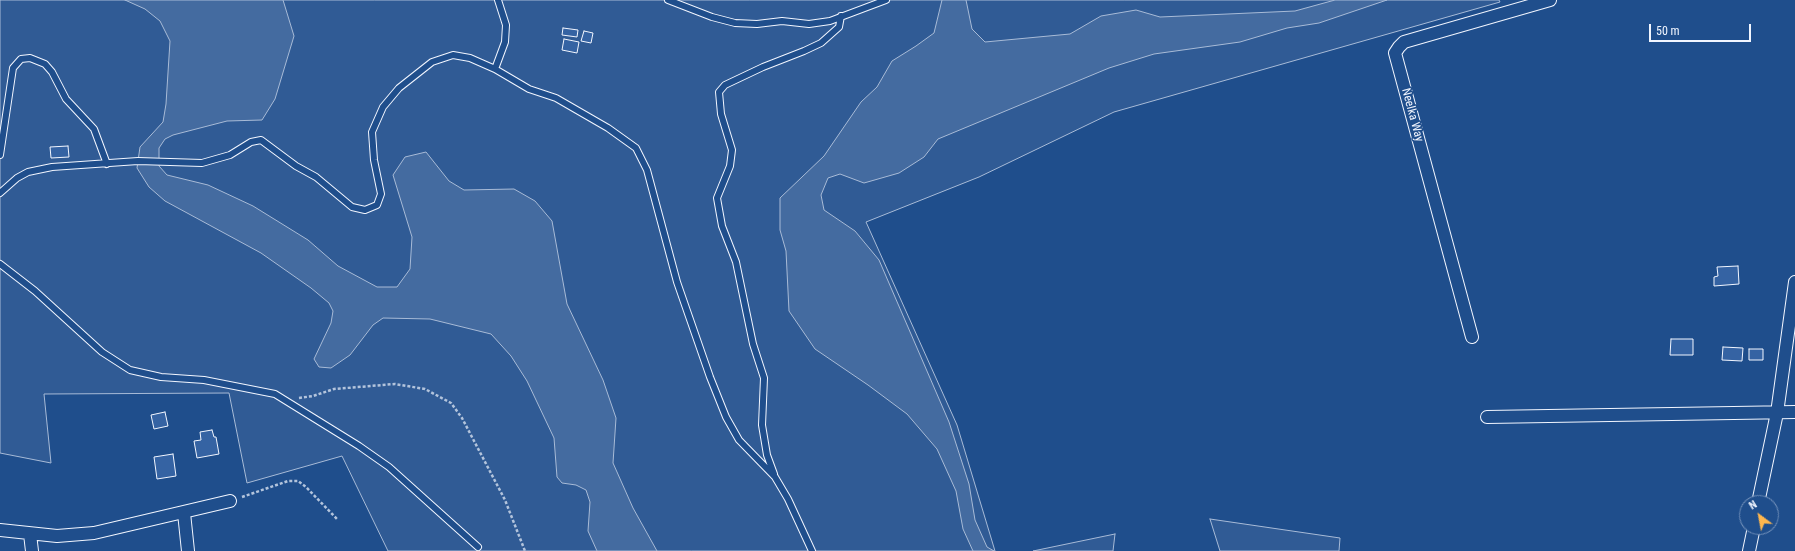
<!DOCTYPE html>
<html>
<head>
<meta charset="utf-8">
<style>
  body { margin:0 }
  #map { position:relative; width:1795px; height:551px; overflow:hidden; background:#1f4e8c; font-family:"Roboto Condensed",sans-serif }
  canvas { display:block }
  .north { position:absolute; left:1739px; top:495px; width:40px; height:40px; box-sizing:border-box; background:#1f4e8c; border:1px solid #7391ba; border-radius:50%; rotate:328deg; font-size:11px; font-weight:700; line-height:16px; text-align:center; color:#f2f6ff }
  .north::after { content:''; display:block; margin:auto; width:14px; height:18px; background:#ffb74d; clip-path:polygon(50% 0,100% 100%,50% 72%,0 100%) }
  .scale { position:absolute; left:1649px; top:24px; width:102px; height:18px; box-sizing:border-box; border:2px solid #f2f6ff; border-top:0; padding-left:5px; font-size:12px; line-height:14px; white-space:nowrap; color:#f2f6ff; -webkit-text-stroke:3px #1f4e8c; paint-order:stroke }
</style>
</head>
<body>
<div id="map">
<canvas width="1795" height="551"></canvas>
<div class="north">N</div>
<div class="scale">50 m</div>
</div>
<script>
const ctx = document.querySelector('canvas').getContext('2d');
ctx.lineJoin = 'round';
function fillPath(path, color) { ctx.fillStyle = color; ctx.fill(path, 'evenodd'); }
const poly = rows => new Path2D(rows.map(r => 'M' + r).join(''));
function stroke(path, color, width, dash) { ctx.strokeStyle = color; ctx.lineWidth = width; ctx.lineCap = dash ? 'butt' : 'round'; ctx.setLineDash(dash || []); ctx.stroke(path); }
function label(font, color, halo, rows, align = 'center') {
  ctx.font = font + ' "Roboto Condensed",sans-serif'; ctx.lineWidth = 3; ctx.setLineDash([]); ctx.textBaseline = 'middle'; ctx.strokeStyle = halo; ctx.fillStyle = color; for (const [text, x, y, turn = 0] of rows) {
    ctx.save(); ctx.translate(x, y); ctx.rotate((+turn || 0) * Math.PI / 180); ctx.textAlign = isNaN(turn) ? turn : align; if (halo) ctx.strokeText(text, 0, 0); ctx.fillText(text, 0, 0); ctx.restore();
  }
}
const built = poly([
  [0,0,1499,0,1500,2,1114,112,979,177,866,222,957,425,995,551,388,551,342,456,247,483,229,393,44,394,51,463,0,453,0,0],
  [1210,519,1340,538,1339,551,1220,551,1210,519],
  [1115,534,1113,551,1033,551,1115,534]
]);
fillPath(built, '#305b95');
stroke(built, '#a8bbd7', 1);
const water = poly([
  [125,0,283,0,294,36,275,99,262,120,227,121,173,135,165,139,159,148,159,166,167,175,208,185,253,206,308,240,338,266,377,287,397,287,410,269,412,237,393,175,405,157,426,152,449,181,464,190,514,189,535,201,552,221,567,304,603,380,616,418,613,463,633,508,657,551,597,551,588,531,590,502,586,490,576,485,562,483,557,477,554,438,527,381,511,356,491,334,430,319,383,318,373,325,350,355,331,368,319,367,314,359,331,323,333,311,329,303,311,288,261,253,165,201,149,187,137,168,140,147,163,122,166,104,170,41,160,21,145,9,125,0],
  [942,0,966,0,972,29,985,42,1070,34,1101,16,1136,10,1160,17,1295,11,1335,0,1387,0,1319,23,1287,28,1240,42,1154,54,1109,68,938,139,924,157,899,173,864,183,840,174,828,178,821,195,824,210,855,231,879,260,949,422,969,484,975,520,987,547,994,551,973,551,963,529,956,491,937,449,907,414,868,385,815,349,789,311,786,251,780,230,780,198,824,156,861,102,877,87,892,61,916,46,934,33,942,0]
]);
fillPath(water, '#446ba0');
stroke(water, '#a8bbd7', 1);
const building = poly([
  [563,28,578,30,577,37,562,35,563,28],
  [584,31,593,33,591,43,581,41,584,31],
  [564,39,579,42,577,53,562,50,564,39],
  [68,146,69,157,51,158,50,147,68,146],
  [1738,266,1739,284,1714,286,1714,277,1718,276,1717,267,1738,266],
  [1671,339,1693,339,1693,355,1670,355,1671,339],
  [1723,347,1743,348,1742,361,1722,360,1723,347],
  [1749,349,1763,349,1763,360,1749,360,1749,349],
  [165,412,168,426,154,429,151,415,165,412],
  [212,430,214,437,216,437,219,454,197,458,194,441,201,440,200,432,212,430],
  [173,454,176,476,157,479,154,457,173,454]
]);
fillPath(building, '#3563a3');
stroke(building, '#f2f6ff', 1);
const service = poly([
  [668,0,712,17,735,23,757,24,782,21,809,24,830,21,886,0],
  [495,69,505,42,506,25,498,0],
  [0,155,13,68,21,59,30,58,45,64,52,72,66,99,94,129,107,164],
  [0,193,17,178,28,172,52,167,138,161,202,163,230,155,251,142,261,140,296,166,316,177,352,207,365,210,377,205,381,194,374,160,372,132,383,107,399,88,432,62,453,55,470,58,495,69,529,89,556,98,608,128,636,148,647,170,677,282,710,377,726,417,739,440,775,477,788,499,812,551],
  [0,264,35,291,102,352,130,370,161,377,204,380,275,394,359,446,389,467,478,547],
  [774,474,767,455,762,425,764,378,753,344,736,262,722,226,717,198,730,166,732,150,721,114,719,92,725,85,763,67,804,51,821,43,839,27,841,16]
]);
const minor = poly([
  [1472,337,1395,53,1399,47,1404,42,1550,0],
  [1487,417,1795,412],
  [1758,503,1777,413,1795,282],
  [184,513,188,551],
  [0,530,57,536,94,533,230,501],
  [30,534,32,551],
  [1749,551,1754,527]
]);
stroke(service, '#f2f6ff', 8);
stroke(minor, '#f2f6ff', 14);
stroke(poly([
  [299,398,313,396,334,389,395,384,425,389,451,403,462,418,505,500,525,551],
  [242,497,288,481,298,481,306,487,337,519]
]), '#b3c4dc', 2.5, [3, 2]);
stroke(service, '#1f4e8c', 6);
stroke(minor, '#1f4e8c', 12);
label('12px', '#f2f6ff', '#1f4e8c', [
  ["Neelka Way",1412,115,75]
]);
</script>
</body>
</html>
